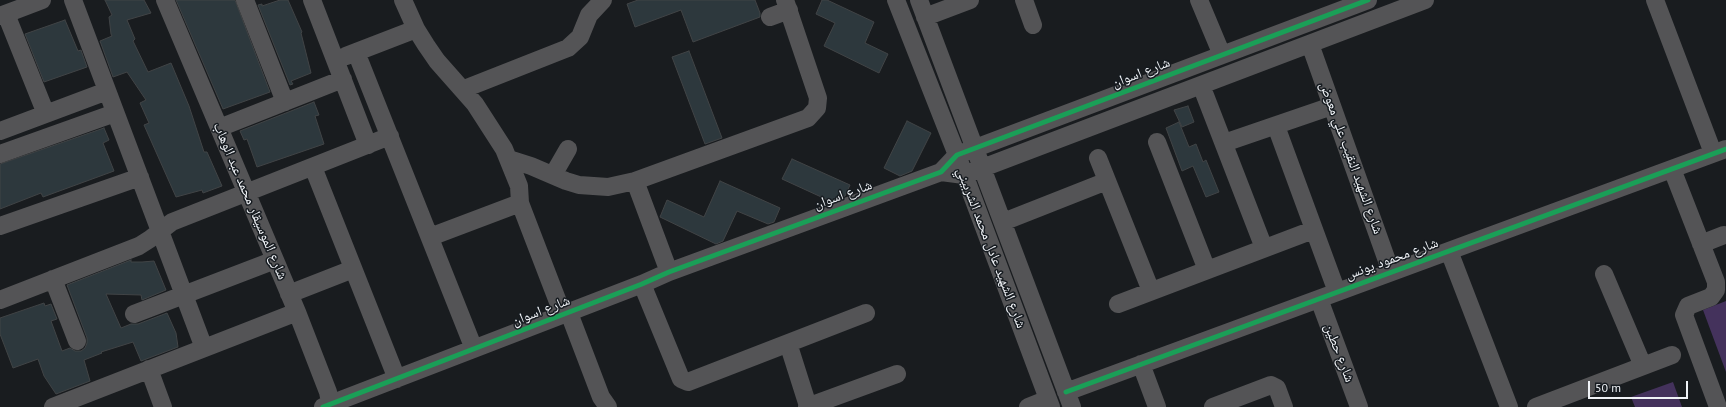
<!DOCTYPE html>
<html>
<head>
<meta charset="utf-8">
<style>
  body { margin:0 }
  #map { position:relative; width:1726px; height:407px; overflow:hidden; background:#191c1f; font-family:"PT Sans",sans-serif }
  canvas { display:block }
  .scale { position:absolute; left:1588px; top:381px; width:100px; height:18px; box-sizing:border-box; border:2px solid #f0f3f7; border-top:0; padding-left:5px; font-size:12px; line-height:14px; white-space:nowrap; color:#f0f3f7; -webkit-text-stroke:3px #171c21; paint-order:stroke }
</style>
</head>
<body>
<div id="map">
<canvas width="1726" height="407"></canvas>
<div class="scale">50 m</div>
</div>
<script>
const ctx = document.querySelector('canvas').getContext('2d');
ctx.lineJoin = 'round';
function fillPath(path, color) { ctx.fillStyle = color; ctx.fill(path, 'evenodd'); }
const poly = rows => new Path2D(rows.map(r => 'M' + r).join(''));
function stroke(path, color, width, dash) { ctx.strokeStyle = color; ctx.lineWidth = width; ctx.lineCap = dash ? 'butt' : 'round'; ctx.setLineDash(dash || []); ctx.stroke(path); }
function label(font, color, halo, rows, align = 'center') {
  ctx.font = font + ' "PT Sans","Noto Naskh Arabic",sans-serif'; ctx.lineWidth = 3; ctx.setLineDash([]); ctx.textBaseline = 'middle'; ctx.strokeStyle = halo; ctx.fillStyle = color; for (const [text, x, y, turn = 0] of rows) {
    ctx.save(); ctx.translate(x, y); ctx.rotate((+turn || 0) * Math.PI / 180); ctx.textAlign = isNaN(turn) ? turn : align; if (halo) ctx.strokeText(text, 0, 0); ctx.fillText(text, 0, 0); ctx.restore();
  }
}
fillPath(poly([
  [1726,301,1726,372,1703,310],
  [1673,382,1682,407,1635,407,1631,397]
]), '#44325c');
const building = poly([
  [105,0,144,0,151,13,127,20,135,39,133,41,148,72,171,63,189,106,204,152,207,152,222,186,203,193,202,190,176,197,144,125,149,123,140,103,146,100,127,72,113,77,100,41,112,36,111,34,109,17,112,15,105,0],
  [176,0,235,0,270,92,223,109,176,0],
  [280,0,288,0,302,32,301,33,311,73,291,81,293,84,290,85,258,5,262,4,262,6,280,0],
  [638,0,755,0,760,13,760,17,693,42,681,10,635,27,627,4,638,0],
  [822,0,827,0,874,22,865,43,888,54,879,73,824,46,835,23,816,14,822,0],
  [65,20,78,51,81,50,87,67,44,82,25,34,65,20],
  [689,51,722,138,705,144,672,57,689,51],
  [314,102,319,115,315,116,324,144,257,167,247,139,244,140,240,131,314,102],
  [1188,106,1194,122,1182,127,1174,110,1188,106],
  [907,121,931,133,912,171,900,176,884,168,907,121],
  [1179,122,1189,147,1196,144,1203,162,1206,160,1219,192,1206,197,1193,166,1182,171,1166,128,1179,122],
  [104,128,109,140,103,143,114,171,43,197,41,193,0,209,0,164,104,128],
  [792,159,850,185,845,196,830,201,782,179,792,159],
  [720,181,780,208,774,222,768,224,737,211,723,241,716,244,660,217,667,200,704,217,720,181],
  [131,260,131,262,142,262,154,261,166,290,142,300,141,295,106,294,121,328,131,324,138,324,167,313,176,333,178,347,141,361,133,342,101,352,102,353,84,360,90,381,56,394,44,376,38,359,13,368,0,334,0,318,44,303,45,306,51,304,57,319,51,321,62,351,70,348,75,351,81,351,85,348,87,343,87,338,67,285,131,260]
]);
fillPath(building, '#2d383d');
stroke(building, '#414446', 1);
stroke(poly([
  [73,0,204,348],
  [165,0,297,312,328,392,331,407],
  [245,0,285,102],
  [312,0,368,145],
  [403,0,416,29,426,45,437,61,475,104,504,149,519,186,520,203,563,315],
  [896,0,957,155,1051,407],
  [919,0,1072,407],
  [1024,0,1033,25],
  [1199,0,1222,55],
  [1655,0,1713,153],
  [6,14,46,114],
  [0,16,42,0],
  [770,17,789,10],
  [925,17,970,0],
  [1310,44,1391,272],
  [356,52,474,349],
  [346,56,416,29],
  [1201,85,1264,248],
  [464,89,568,48,580,37,589,15,603,0],
  [1276,126,1337,292],
  [219,128,343,79],
  [0,131,107,91],
  [1157,142,1207,270],
  [1224,143,1332,106],
  [0,154,115,113],
  [1098,158,1151,291],
  [509,159,531,166,566,181,579,185,608,187,635,181,808,118,817,108,818,98,785,0],
  [313,167,397,379],
  [1672,169,1716,282,1716,290,1711,297,1688,306,1684,315,1718,407],
  [941,172,964,175,1425,0],
  [553,175,568,149],
  [635,181,669,272],
  [1003,222,1107,181],
  [0,226,140,177],
  [430,237,520,203],
  [1701,244,1724,235],
  [1449,251,1509,407],
  [1604,274,1643,366],
  [53,279,77,341],
  [642,284,681,379,688,382,866,313],
  [289,294,353,269],
  [1319,299,1359,407],
  [0,300,139,246,150,239,172,222,390,136],
  [1118,304,1313,230],
  [569,313,601,397,608,407],
  [134,314,275,260],
  [788,343,808,406],
  [1141,364,1157,407],
  [149,369,163,407],
  [1066,392,1726,149],
  [53,407,297,312],
  [323,407,642,284,669,272,941,172,957,155,1368,0],
  [807,407,897,374],
  [1028,407,1048,399],
  [1213,407,1271,385,1277,388,1284,407],
  [1536,407,1672,355]
]), '#545456', 18);
stroke(poly([
  [1066,392,1726,149],
  [323,407,642,284,669,272,941,172,957,155,1368,0]
]), '#1a9f57', 5);
label('14px', '#f0f3f7', '#171c21', [
  ["شارع اسوان",1141,73,-21],
  ["شارع الشهيد النقيب علي معوض",1351,158,70],
  ["شارع اسوان",843,195,-20],
  ["شارع الموسيقار محمد عبد الوهاب",250,201,67],
  ["شارع الشهيد عادل محمد الشربيني",991,248,69],
  ["شارع محمود يونس",1392,259,-20],
  ["شارع اسوان",541,311,-21],
  ["شارع حطين",1339,353,69]
]);
</script>
</body>
</html>
